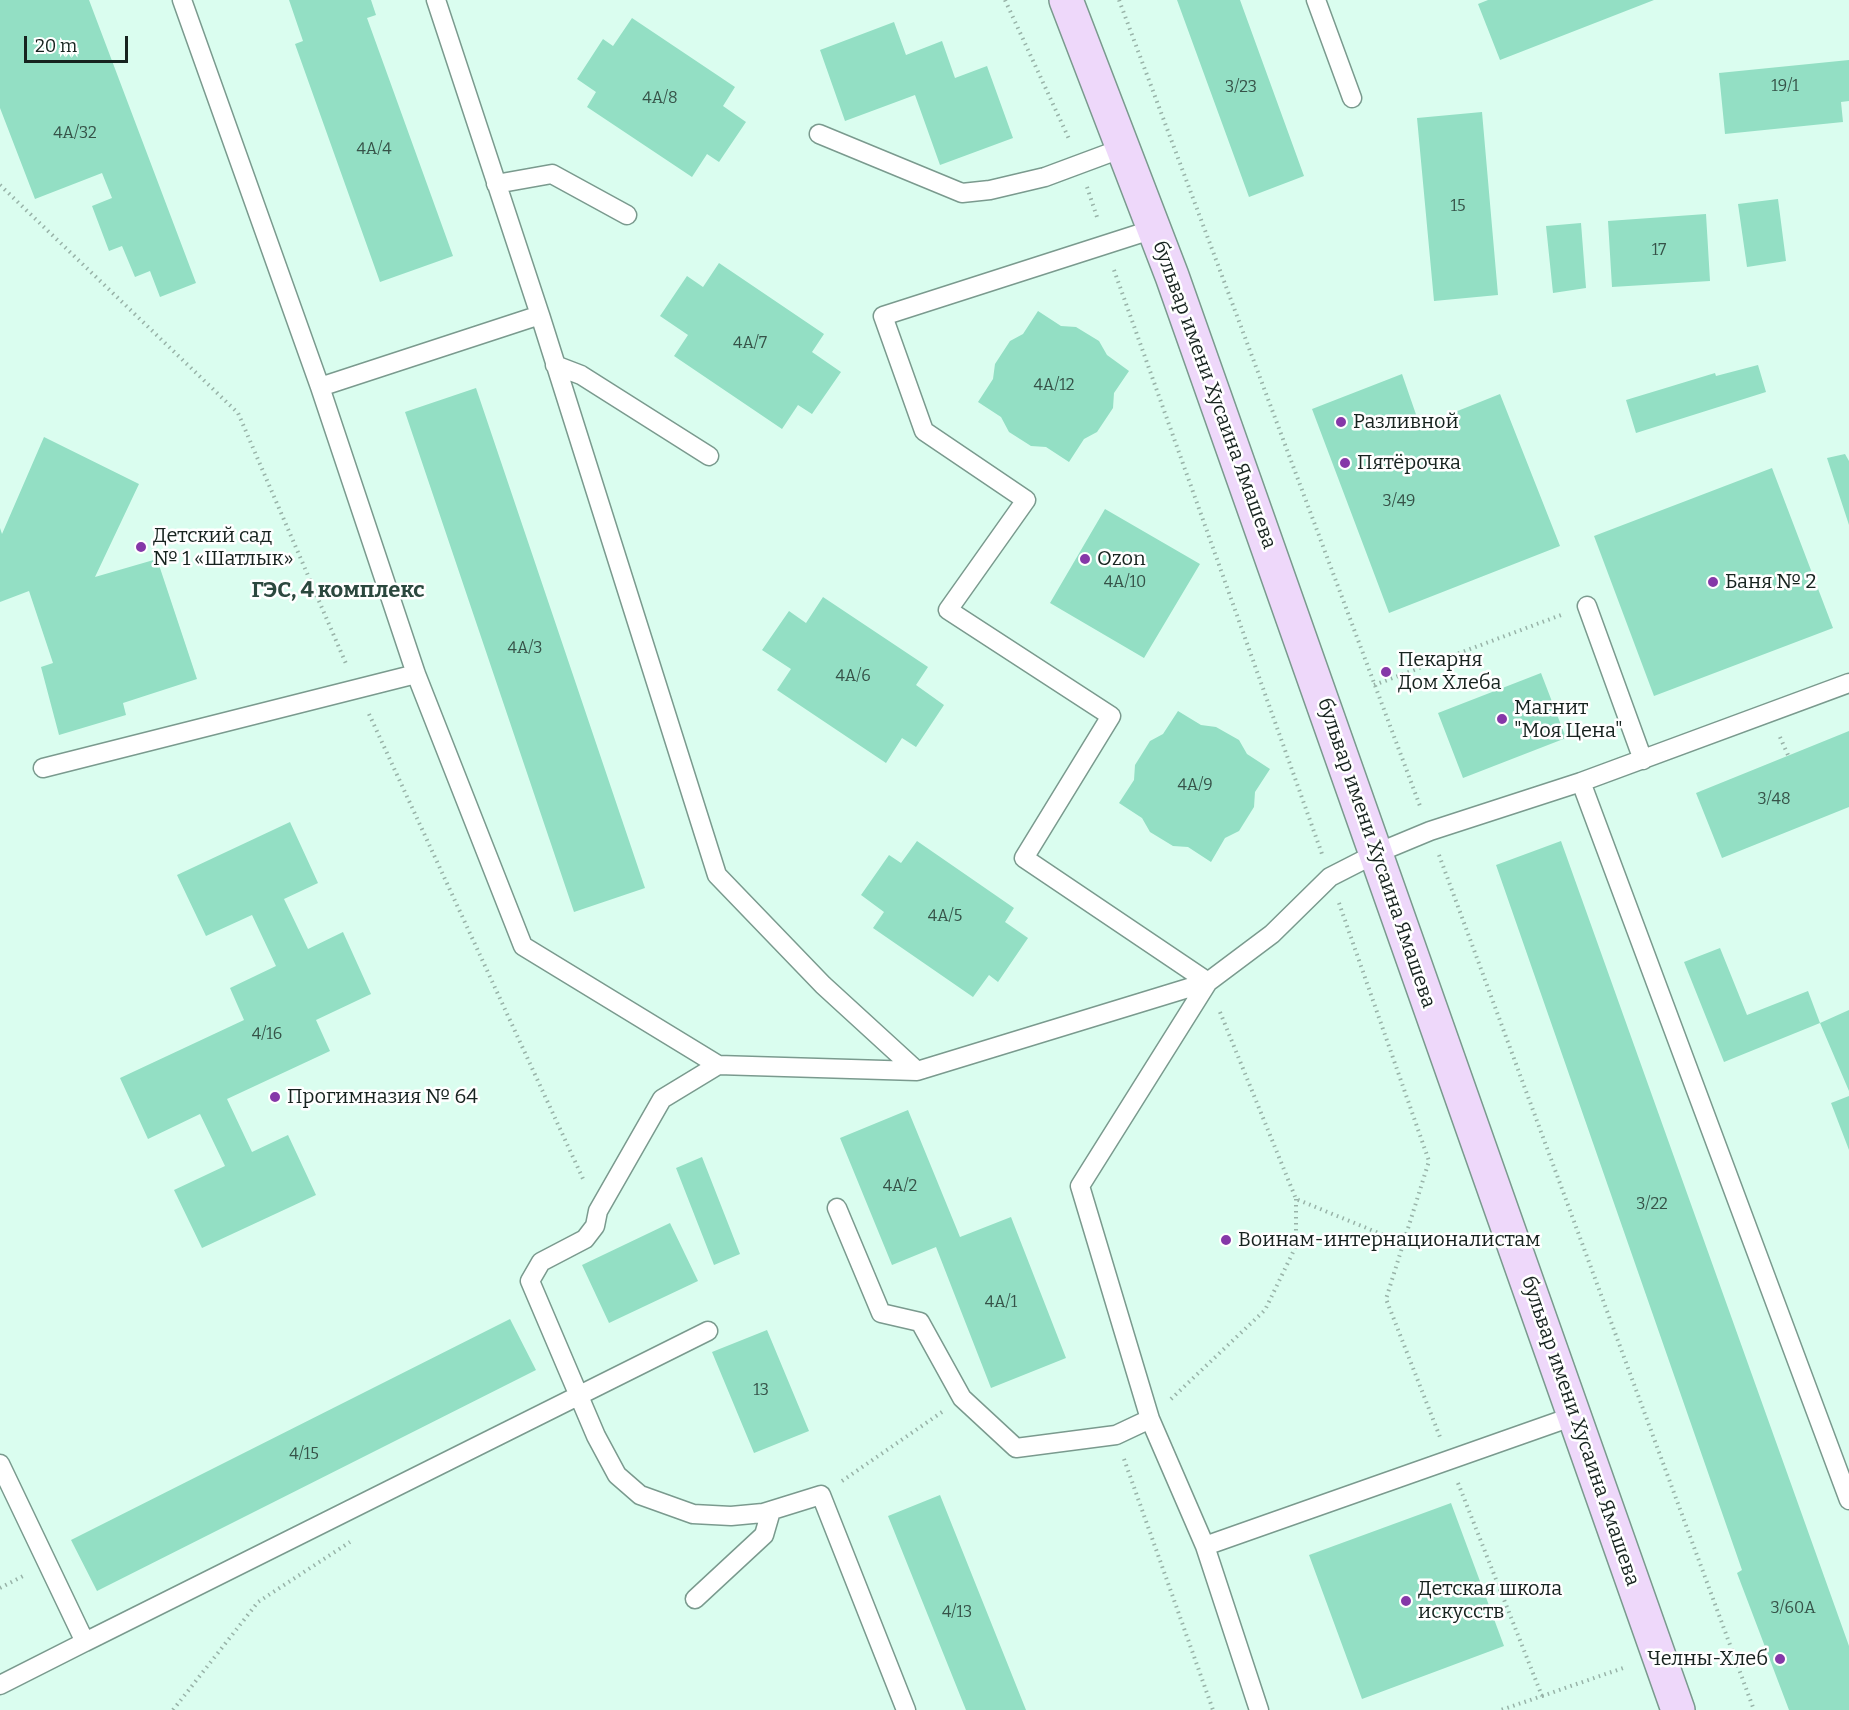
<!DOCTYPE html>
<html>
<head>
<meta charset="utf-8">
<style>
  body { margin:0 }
  #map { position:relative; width:1849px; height:1710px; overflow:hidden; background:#dafdef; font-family:Bitter,serif }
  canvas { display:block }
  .scale { position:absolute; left:24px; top:36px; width:104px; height:27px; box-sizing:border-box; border:3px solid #17231f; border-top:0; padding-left:8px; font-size:18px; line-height:21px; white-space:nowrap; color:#17231f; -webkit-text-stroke:4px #fff; paint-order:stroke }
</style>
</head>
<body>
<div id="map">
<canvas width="1849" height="1710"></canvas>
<div class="scale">20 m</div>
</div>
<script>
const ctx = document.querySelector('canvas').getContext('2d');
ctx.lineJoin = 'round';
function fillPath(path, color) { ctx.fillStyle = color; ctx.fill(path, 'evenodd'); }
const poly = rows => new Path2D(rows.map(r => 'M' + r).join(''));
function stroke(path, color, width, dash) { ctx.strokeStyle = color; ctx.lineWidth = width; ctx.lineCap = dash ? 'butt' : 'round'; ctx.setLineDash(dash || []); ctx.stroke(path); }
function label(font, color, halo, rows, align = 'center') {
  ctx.font = font + ' Bitter,serif'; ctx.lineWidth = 5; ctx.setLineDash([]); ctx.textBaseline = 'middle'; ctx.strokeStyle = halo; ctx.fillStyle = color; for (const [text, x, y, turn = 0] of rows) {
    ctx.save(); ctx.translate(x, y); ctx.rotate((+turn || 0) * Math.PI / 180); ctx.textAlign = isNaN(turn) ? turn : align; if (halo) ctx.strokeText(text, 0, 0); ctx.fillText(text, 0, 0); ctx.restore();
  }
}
fillPath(poly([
  [0,0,89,0,196,283,160,297,150,271,135,277,122,246,109,251,92,206,112,198,102,173,35,199,0,108],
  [289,0,371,0,376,15,367,18,453,256,380,282,295,44,303,41],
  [1177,0,1240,0,1304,176,1249,197],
  [1488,0,1654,0,1500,60,1478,4],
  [632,18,735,87,723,106,746,122,719,162,707,154,692,177,587,107,596,92,577,79,603,39,613,46],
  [894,22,906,55,942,41,955,78,987,66,1013,138,940,165,915,95,845,121,820,50],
  [1849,60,1849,101,1841,102,1843,122,1725,134,1719,73],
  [1482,112,1498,295,1434,301,1417,118],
  [1778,199,1786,261,1747,267,1738,204],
  [1706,214,1710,281,1612,287,1608,221],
  [1581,223,1586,288,1553,293,1546,226],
  [719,263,824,334,812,352,841,372,812,414,798,405,782,429,674,356,688,335,660,316,687,276,703,287],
  [1038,311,1061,326,1076,327,1099,341,1107,355,1129,371,1114,393,1113,408,1097,432,1084,439,1069,462,1046,447,1031,446,1009,432,1001,417,978,402,993,379,995,364,1010,341,1023,334],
  [1758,365,1766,392,1636,433,1626,400,1715,373,1716,376],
  [1402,374,1420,426,1500,394,1560,546,1389,613,1312,409],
  [476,388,645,888,574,912,405,412],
  [44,437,139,484,95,577,157,559,197,679,123,703,126,715,59,735,41,667,53,663,29,591,0,602,0,528,2,534],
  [1845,454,1849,461,1849,525,1827,458],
  [1772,468,1833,628,1654,696,1594,536],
  [1105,509,1200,564,1144,658,1050,603],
  [823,597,928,667,916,685,944,705,916,747,902,738,886,763,777,690,791,669,762,650,789,611,806,623],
  [1541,673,1566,738,1463,778,1438,713],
  [1178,711,1201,725,1216,727,1239,740,1247,754,1270,769,1255,792,1254,807,1239,831,1225,838,1211,862,1188,847,1173,846,1150,832,1142,818,1119,803,1134,780,1135,765,1150,741,1163,734],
  [1849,731,1849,807,1722,858,1696,793],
  [290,822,318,883,284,899,308,949,343,932,371,994,316,1020,330,1051,227,1099,252,1152,288,1135,316,1195,202,1248,174,1190,225,1166,200,1114,148,1139,120,1078,244,1020,230,988,276,966,252,915,206,936,177,875],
  [917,841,1014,908,1005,922,1028,938,998,982,989,975,973,997,873,928,884,912,861,895,889,855,901,863],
  [1561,841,1849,1646,1849,1710,1789,1710,1737,1573,1742,1570,1496,865],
  [1720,948,1747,1015,1808,991,1820,1023,1849,1010,1849,1091,1820,1023,1724,1062,1684,962],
  [1849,1096,1849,1150,1831,1103],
  [908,1110,960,1237,1011,1217,1066,1358,991,1388,936,1247,892,1265,840,1138],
  [702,1157,740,1254,714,1265,676,1168],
  [670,1223,698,1281,609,1323,582,1265],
  [510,1319,536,1370,97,1591,71,1540],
  [767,1330,809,1431,754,1453,712,1352],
  [940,1495,1026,1710,966,1710,888,1516],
  [1451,1503,1504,1646,1362,1699,1309,1555]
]), '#93dfc4');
const lane = poly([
  [182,0,320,387,416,674,523,946,718,1065,917,1071,1208,982],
  [436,0,540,315],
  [1316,0,1352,98],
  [819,134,962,193,990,190,1045,177,1123,148],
  [496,184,552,174,627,215],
  [1154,229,883,316,924,431,1026,500,948,610,1111,716,1024,858,1208,982],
  [555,365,581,375,709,456],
  [320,387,540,315,717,875,823,985,917,1071],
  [1587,606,1643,760],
  [43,768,416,674],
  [1581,782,1849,1500],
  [718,1065,662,1099,598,1211,595,1226,585,1239,541,1262,530,1281,596,1436,617,1475,640,1495,693,1514,731,1516,763,1513,821,1495,906,1710],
  [837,1208,881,1313,920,1322,962,1398,1016,1448,1116,1435,1150,1419],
  [0,1464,85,1642,0,1685],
  [1205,1546,1574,1416],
  [695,1599,764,1535,771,1511],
  [85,1642,708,1331],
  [1259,1710,1205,1546,1150,1419,1080,1186,1208,982,1272,934,1330,877,1377,853,1430,831,1581,782,1849,683]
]);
const secondary = poly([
  [1066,0,1172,276,1678,1710]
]);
stroke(lane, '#7a9a8e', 21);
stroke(secondary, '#7a9a8e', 36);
stroke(poly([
  [1005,0,1070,141],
  [1119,0,1420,806],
  [0,185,238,413,347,666],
  [1087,187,1098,220],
  [1114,270,1322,854],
  [1374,685,1561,615],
  [369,714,584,1181],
  [1780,737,1788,755],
  [1439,855,1754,1710],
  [1339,903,1429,1161,1386,1299,1440,1437],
  [1220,1012,1296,1199,1403,1243],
  [1171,1399,1265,1310,1296,1246,1296,1199],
  [1124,1459,1213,1710],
  [842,1481,942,1412],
  [1458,1483,1542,1696,1501,1710],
  [0,1588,23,1576],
  [1542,1696,1626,1667],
  [173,1710,258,1602,350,1542]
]), '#98b3a8', 4, [1.5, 4.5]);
stroke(lane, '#fff', 18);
stroke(secondary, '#eed8fa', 33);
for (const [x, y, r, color] of [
  [1341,422,6,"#8538a8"],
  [1345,463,6,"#8538a8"],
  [141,547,6,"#8538a8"],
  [1085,559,6,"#8538a8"],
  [1713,582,6,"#8538a8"],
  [1386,672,6,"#8538a8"],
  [1502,719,6,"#8538a8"],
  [275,1097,6,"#8538a8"],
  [1226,1240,6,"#8538a8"],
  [1406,1601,6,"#8538a8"],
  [1780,1659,6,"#8538a8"]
]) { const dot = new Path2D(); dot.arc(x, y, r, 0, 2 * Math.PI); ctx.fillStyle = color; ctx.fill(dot); stroke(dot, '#fff', 2); }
label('16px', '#365248', null, [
  ["19/1",1785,87],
  ["3/23",1241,88],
  ["4А/8",660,99],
  ["4А/32",75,134],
  ["4А/4",374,150],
  ["15",1458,207],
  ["17",1659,251],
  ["4А/7",750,344],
  ["4А/12",1054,386],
  ["3/49",1399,502],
  ["4А/10",1125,583],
  ["4А/3",525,649],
  ["4А/6",853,677],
  ["4А/9",1195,786],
  ["3/48",1774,800],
  ["4А/5",945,917],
  ["4/16",267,1035],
  ["4А/2",900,1187],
  ["3/22",1652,1205],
  ["4А/1",1001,1303],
  ["13",761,1391],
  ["4/15",304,1455],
  ["3/60А",1793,1609],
  ["4/13",957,1613]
]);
label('20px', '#17231f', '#fff', [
  ["бульвар имени Хусаина Ямашева",1214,395,70],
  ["бульвар имени Хусаина Ямашева",1376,853,71],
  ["бульвар имени Хусаина Ямашева",1580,1431,71]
]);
label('20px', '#17231f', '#fff', [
  ["Разливной",1353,422],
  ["Пятёрочка",1357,463],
  ["Детский сад",153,536],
  ["№ 1 «Шатлык»",153,559],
  ["Ozon",1097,559],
  ["Баня № 2",1725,582],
  ["Пекарня",1398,660],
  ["Дом Хлеба",1398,683],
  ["Магнит",1514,708],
  ["\"Моя Цена\"",1514,731],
  ["Прогимназия № 64",287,1097],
  ["Воинам-интернационалистам",1238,1240],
  ["Детская школа",1418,1589],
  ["искусств",1418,1612],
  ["Челны-Хлеб",1768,1659,"right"]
], 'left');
label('bold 22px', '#2b483e', '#fff', [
  ["ГЭС, 4 комплекс",338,591]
]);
</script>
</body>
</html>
